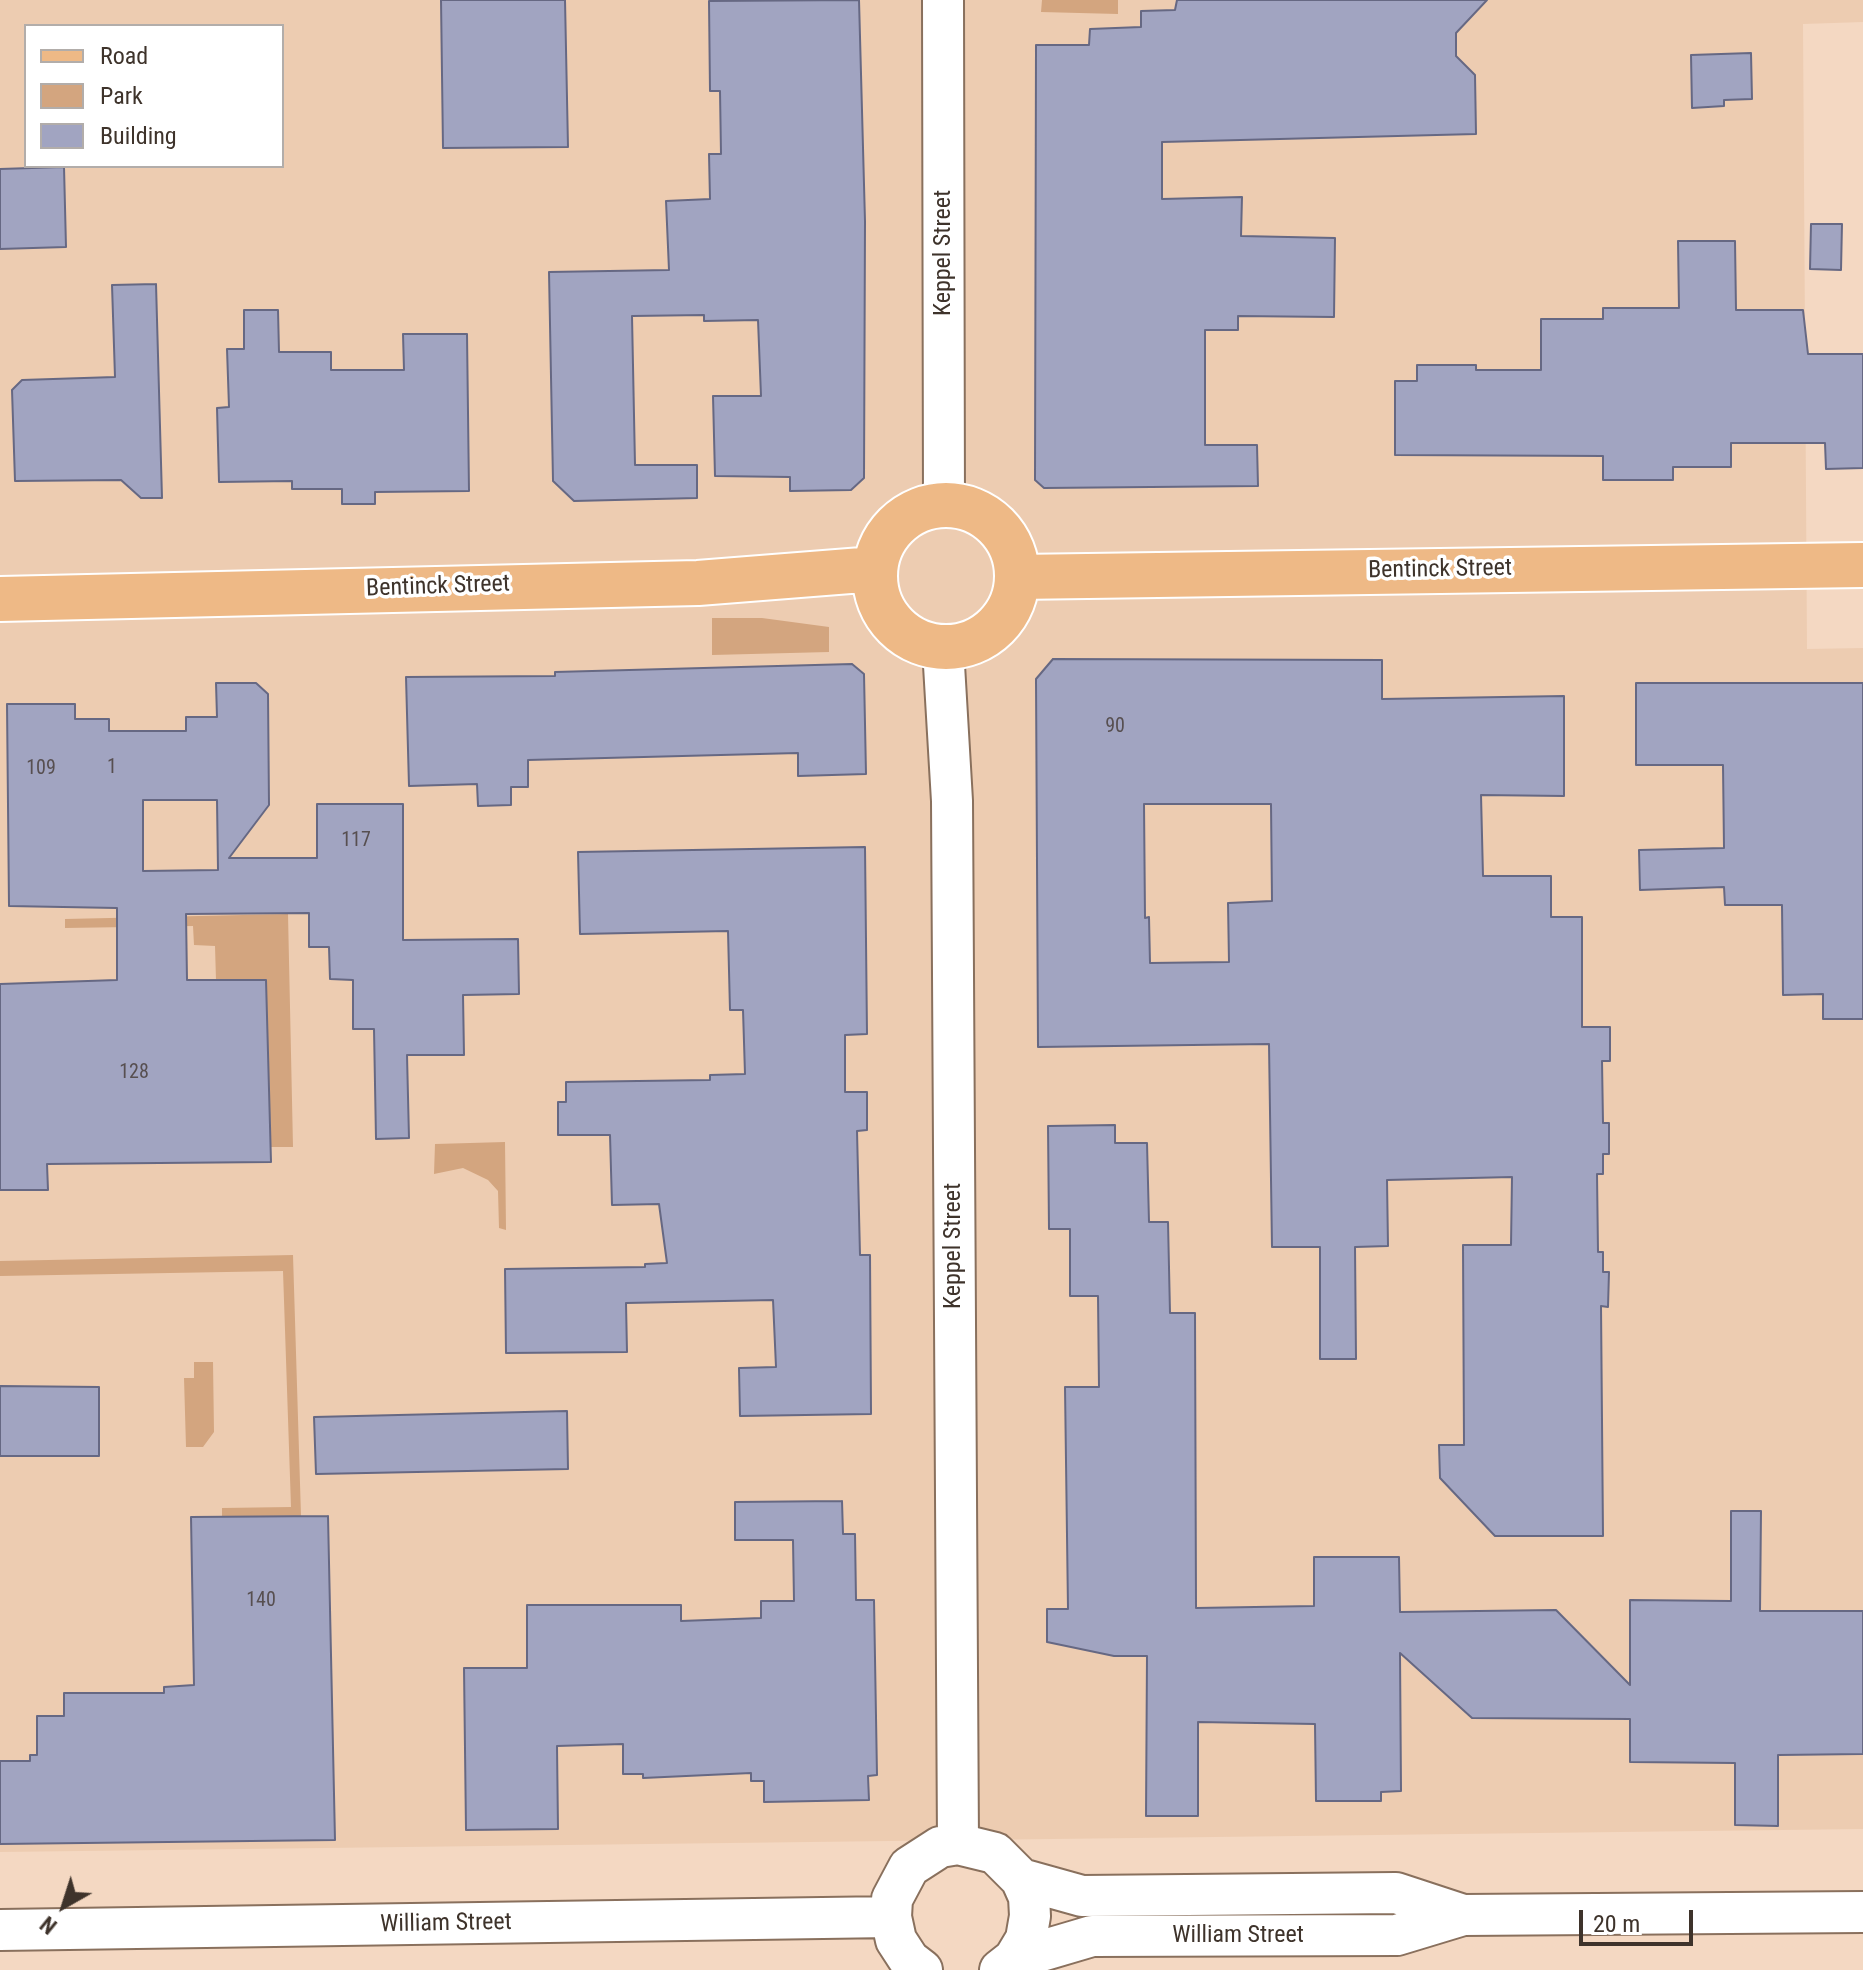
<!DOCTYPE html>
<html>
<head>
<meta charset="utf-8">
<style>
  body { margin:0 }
  #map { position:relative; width:1863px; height:1970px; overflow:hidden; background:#f4d8c2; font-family:"Roboto Condensed",sans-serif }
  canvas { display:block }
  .legend { position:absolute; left:24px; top:24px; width:260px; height:144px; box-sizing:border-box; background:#fff; border:2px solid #b2adaa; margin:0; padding:10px 14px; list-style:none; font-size:24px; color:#3e332b }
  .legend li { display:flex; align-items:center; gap:16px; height:40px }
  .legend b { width:40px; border:2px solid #b2adaa }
  .north { position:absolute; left:24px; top:1866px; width:80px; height:80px; -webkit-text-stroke:6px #fff; paint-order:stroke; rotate:219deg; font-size:22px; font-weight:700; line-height:32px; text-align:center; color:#3e332b }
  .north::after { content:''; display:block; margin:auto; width:28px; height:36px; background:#3e332b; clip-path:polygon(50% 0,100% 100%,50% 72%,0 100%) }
  .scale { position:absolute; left:1579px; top:1910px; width:114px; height:36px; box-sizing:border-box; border:4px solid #3e332b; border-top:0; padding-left:10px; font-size:24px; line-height:28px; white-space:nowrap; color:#3e332b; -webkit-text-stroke:6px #fff; paint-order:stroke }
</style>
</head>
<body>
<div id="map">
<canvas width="1863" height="1970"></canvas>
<ul class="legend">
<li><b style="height:10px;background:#eeb986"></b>Road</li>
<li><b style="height:22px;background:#d3a57f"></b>Park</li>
<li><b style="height:22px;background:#a1a4c1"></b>Building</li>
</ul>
<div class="north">N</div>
<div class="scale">20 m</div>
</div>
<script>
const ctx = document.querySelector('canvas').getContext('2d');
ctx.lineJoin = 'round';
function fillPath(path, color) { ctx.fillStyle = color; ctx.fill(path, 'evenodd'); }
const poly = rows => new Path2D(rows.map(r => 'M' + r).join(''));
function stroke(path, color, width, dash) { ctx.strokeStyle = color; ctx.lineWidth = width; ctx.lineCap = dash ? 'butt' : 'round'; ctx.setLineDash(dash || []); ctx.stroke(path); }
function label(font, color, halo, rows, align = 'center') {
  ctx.font = font + ' "Roboto Condensed",sans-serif'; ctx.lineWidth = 7; ctx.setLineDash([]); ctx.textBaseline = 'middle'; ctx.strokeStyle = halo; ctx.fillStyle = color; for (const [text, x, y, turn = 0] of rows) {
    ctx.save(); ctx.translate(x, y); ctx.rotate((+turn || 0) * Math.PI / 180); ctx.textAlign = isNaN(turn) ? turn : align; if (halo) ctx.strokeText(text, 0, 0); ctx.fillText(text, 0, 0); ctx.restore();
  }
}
fillPath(poly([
  [0,0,1863,0,1863,22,1803,24,1807,649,1863,648,1863,1829,0,1852],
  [26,26,282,26,282,166,26,166]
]), '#edccb1');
fillPath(poly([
  [1042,0,1118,0,1118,14,1041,12],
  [712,618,762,618,829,627,829,652,712,655],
  [288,914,293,1147,271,1147,266,981,216,980,215,946,194,945,193,926,65,928,65,919],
  [505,1142,506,1230,499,1228,498,1191,488,1180,463,1168,434,1174,435,1144],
  [293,1255,301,1516,222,1517,222,1508,291,1507,283,1271,0,1276,0,1261],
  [194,1362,213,1362,214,1432,203,1447,186,1447,184,1378,194,1378]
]), '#d3a57f');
const building = poly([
  [441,0,565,0,568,147,443,148,441,0],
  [859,0,865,221,864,478,851,490,790,491,790,477,715,476,713,396,761,396,758,320,704,321,704,315,632,316,635,465,697,465,697,498,574,501,553,481,549,272,669,270,666,201,710,199,709,154,721,154,720,91,710,91,709,1,859,0],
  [1177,0,1487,0,1456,33,1456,56,1475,75,1476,134,1162,142,1162,199,1242,197,1241,236,1335,238,1334,317,1238,316,1238,330,1205,330,1205,445,1257,445,1258,486,1044,488,1035,480,1036,45,1089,45,1090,29,1141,27,1141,11,1175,10,1177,0],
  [1751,53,1752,99,1724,100,1724,106,1692,108,1691,55,1751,53],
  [64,167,66,247,0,249,0,169,64,167],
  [1811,224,1842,224,1841,270,1810,269,1811,224],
  [1678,241,1735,241,1736,310,1803,310,1808,354,1863,354,1863,468,1826,469,1825,443,1731,443,1731,467,1673,467,1673,480,1603,480,1603,456,1395,455,1395,381,1417,381,1417,365,1476,365,1476,370,1541,370,1541,319,1603,319,1603,308,1679,308,1678,241],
  [156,284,162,498,141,498,121,480,15,481,12,390,22,380,115,377,112,285,156,284],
  [244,310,278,310,279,352,331,352,331,370,404,370,403,334,467,334,469,491,375,492,375,504,342,504,342,489,292,489,292,481,219,482,217,408,229,407,227,349,244,349,244,310],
  [1053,659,1382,660,1382,699,1564,696,1564,796,1481,795,1483,876,1551,876,1551,917,1582,917,1582,1027,1610,1027,1610,1061,1602,1061,1603,1123,1609,1123,1609,1154,1603,1154,1603,1174,1597,1174,1598,1252,1603,1252,1603,1272,1609,1272,1608,1307,1601,1306,1603,1536,1495,1536,1440,1478,1439,1445,1464,1445,1463,1245,1511,1245,1512,1177,1387,1180,1388,1246,1355,1247,1356,1359,1320,1359,1320,1247,1272,1247,1269,1044,1038,1047,1036,679,1053,659],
  [1144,804,1271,804,1272,901,1228,903,1229,962,1150,963,1149,917,1145,918,1144,804],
  [852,664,864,674,866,774,798,776,798,753,528,760,528,787,511,787,511,805,478,806,477,784,409,786,406,677,555,676,555,672,852,664],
  [216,683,256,683,268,694,269,805,229,858,317,858,317,804,403,804,403,940,518,939,519,994,463,995,464,1055,407,1055,409,1138,376,1139,374,1029,353,1029,353,980,330,979,329,947,309,947,309,913,186,914,187,980,266,980,271,1162,47,1164,48,1190,0,1190,0,984,117,980,117,908,9,906,7,704,75,704,75,719,109,719,109,731,186,731,186,717,217,717,216,683],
  [143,800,217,800,218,870,143,871,143,800],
  [1636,683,1863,683,1863,1019,1823,1019,1823,994,1783,995,1782,905,1725,905,1724,887,1640,890,1639,850,1724,848,1723,765,1636,765,1636,683],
  [865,847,867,1034,845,1035,845,1092,867,1092,867,1130,857,1131,860,1255,870,1255,871,1414,740,1416,739,1368,776,1367,773,1300,626,1303,627,1352,506,1353,505,1269,645,1267,645,1264,667,1263,659,1204,612,1205,610,1135,558,1135,558,1102,566,1102,566,1082,710,1080,710,1075,745,1074,743,1010,730,1010,728,931,580,934,578,852,865,847],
  [1115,1125,1115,1143,1147,1143,1149,1222,1168,1222,1170,1313,1195,1313,1196,1608,1314,1606,1314,1557,1399,1557,1400,1612,1556,1610,1630,1685,1630,1600,1731,1601,1731,1511,1761,1511,1760,1611,1863,1611,1863,1754,1778,1755,1778,1826,1735,1825,1735,1763,1630,1762,1630,1719,1472,1718,1400,1653,1401,1791,1381,1792,1381,1801,1316,1801,1315,1724,1198,1722,1198,1816,1146,1816,1147,1656,1114,1656,1047,1642,1047,1609,1068,1609,1065,1387,1099,1387,1098,1296,1070,1296,1070,1229,1049,1229,1048,1126,1115,1125],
  [0,1386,99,1387,99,1456,0,1456,0,1386],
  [567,1411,568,1469,316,1474,314,1417,567,1411],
  [842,1501,843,1534,855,1534,856,1600,874,1600,877,1775,868,1776,869,1800,764,1802,764,1781,751,1781,751,1773,643,1778,643,1774,623,1774,623,1744,557,1746,558,1829,466,1830,464,1668,527,1668,527,1605,681,1605,681,1621,761,1618,761,1601,794,1601,793,1540,735,1540,735,1502,842,1501],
  [328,1516,335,1840,0,1844,0,1761,30,1761,30,1755,37,1755,37,1716,64,1716,64,1693,164,1693,164,1687,194,1685,191,1517,328,1516]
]);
fillPath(building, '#a1a4c1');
stroke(building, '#666883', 2);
const street = poly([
  [943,0,944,505],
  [943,648,952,801,958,1844],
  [1021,1879,1082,1896,1396,1893,1463,1915],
  [0,1930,891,1917],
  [1014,1959,1092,1936,1397,1935,1463,1915,1863,1912],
  [922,1970,909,1960,896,1940,891,1917,892,1899,909,1867,940,1847,958,1844,995,1853,1021,1879,1029,1897,1030,1916,1026,1939,1014,1959,1000,1970]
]);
const primary = poly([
  '875 576a71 71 0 1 1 142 0a71 71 0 1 1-142 0Z',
  [1017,577,1863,565],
  [0,599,698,583,875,569]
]);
stroke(street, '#89705d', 44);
stroke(primary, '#fff', 48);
stroke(street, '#fff', 40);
stroke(primary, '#eeb986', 44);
label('20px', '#574f50', null, [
  ["90",1115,727],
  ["1",112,768],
  ["109",41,769],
  ["117",356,841],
  ["128",134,1073],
  ["140",261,1601]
]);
label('24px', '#3e332b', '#fff', [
  ["Keppel Street",944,253,-90],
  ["Bentinck Street",1440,570,-1],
  ["Bentinck Street",438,587,-2],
  ["Keppel Street",954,1246,-90],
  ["William Street",446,1924,-1],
  ["William Street",1238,1936]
]);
</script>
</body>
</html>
